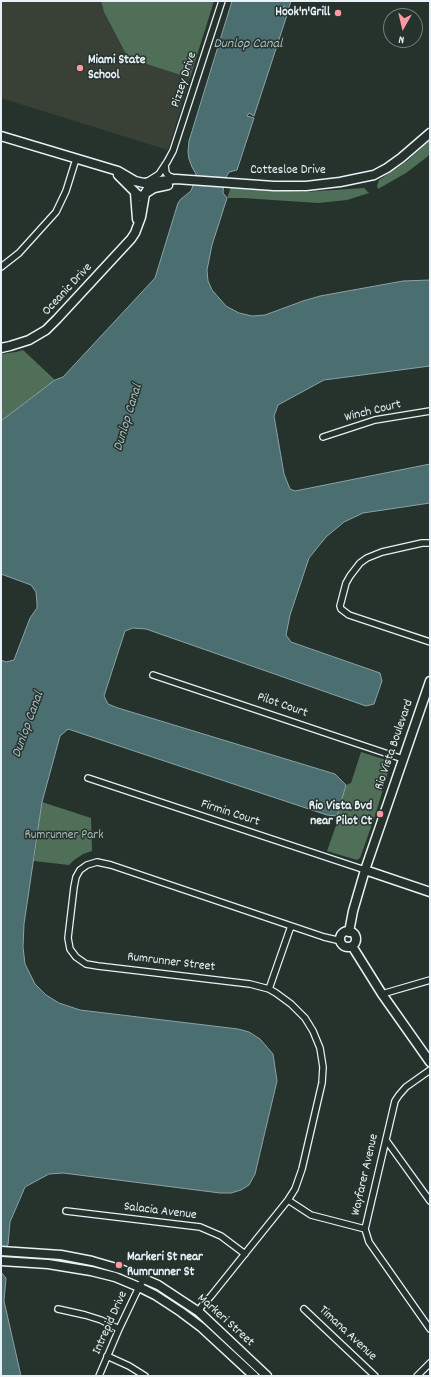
<!DOCTYPE html>
<html>
<head>
<meta charset="utf-8">
<style>
  body { margin:0 }
  #map { position:relative; width:431px; height:1377px; overflow:hidden; background:#26332d; font-family:Dekko,sans-serif }
  canvas { display:block }
  .frame { position:absolute; inset:0; border:2px solid #e8f1f8; pointer-events:none }
  .north { position:absolute; left:383px; top:8px; width:40px; height:40px; box-sizing:border-box; background:#26332d; border:1px solid #747f7e; border-radius:50%; rotate:188deg; font-size:11px; font-weight:700; line-height:16px; text-align:center; color:#e8f1f8 }
  .north::after { content:''; display:block; margin:auto; width:14px; height:18px; background:#ff9aa2; clip-path:polygon(50% 0,100% 100%,50% 72%,0 100%) }
</style>
</head>
<body>
<div id="map">
<canvas width="431" height="1377"></canvas>
<div class="frame"></div>
<div class="north">N</div>
</div>
<script>
const ctx = document.querySelector('canvas').getContext('2d');
ctx.lineJoin = 'round';
function fillPath(path, color) { ctx.fillStyle = color; ctx.fill(path, 'evenodd'); }
const poly = rows => new Path2D(rows.map(r => 'M' + r).join(''));
function stroke(path, color, width, dash) { ctx.strokeStyle = color; ctx.lineWidth = width; ctx.lineCap = dash ? 'butt' : 'round'; ctx.setLineDash(dash || []); ctx.stroke(path); }
function label(font, color, halo, rows, align = 'center') {
  ctx.font = font + ' Dekko,sans-serif'; ctx.lineWidth = 3; ctx.setLineDash([]); ctx.textBaseline = 'middle'; ctx.strokeStyle = halo; ctx.fillStyle = color; for (const [text, x, y, turn = 0] of rows) {
    ctx.save(); ctx.translate(x, y); ctx.rotate((+turn || 0) * Math.PI / 180); ctx.textAlign = isNaN(turn) ? turn : align; if (halo) ctx.strokeText(text, 0, 0); ctx.fillText(text, 0, 0); ctx.restore();
  }
}
fillPath(poly([
  [1,1,101,1,104,12,128,58,190,78,168,150,1,98]
]), '#394137');
fillPath(poly([
  [101,1,214,1,190,78,128,58,104,12],
  [430,140,430,154,427,157,406,173,378,189,377,186,379,180,406,162],
  [231,187,303,192,364,188,369,193,347,200,318,203,243,198,227,198],
  [23,350,55,380,1,421,1,354,16,352],
  [361,752,389,761,387,776,375,816,360,858,357,860,327,851,338,820,337,816,346,785,351,783],
  [42,802,91,818,92,851,83,854,74,860,69,865,34,861]
]), '#506f58');
const water = poly([
  [232,1,291,1,288,11,284,9,285,6,284,6,281,13,282,13,283,11,288,12,254,116,249,113,247,116,254,118,237,170,229,172,225,179,223,191,223,193,227,198,212,245,207,270,208,281,212,290,226,306,239,313,252,316,265,315,303,301,320,296,403,281,430,280,430,366,324,380,278,405,274,416,284,474,290,489,295,491,430,464,430,503,363,513,344,522,326,537,309,558,290,615,286,635,291,642,380,673,382,681,374,704,366,706,146,629,133,628,125,631,104,696,108,704,118,708,335,774,346,785,337,816,327,815,68,729,60,736,42,802,24,924,23,947,25,964,35,984,46,995,59,1003,80,1010,238,1029,249,1032,260,1039,273,1054,277,1081,255,1174,249,1185,241,1190,231,1193,220,1193,63,1173,49,1174,25,1187,10,1222,8,1245,4,1248,1,1271,1,660,6,662,14,660,30,618,37,608,37,603,36,592,31,585,1,574,1,421,55,380,63,377,155,278,178,203,181,199,191,191,196,177,196,174,192,167,189,159,188,152,189,141,232,1],
  [1,1272,6,1278,4,1301,21,1376,1,1376,1,1272]
]);
fillPath(water, '#4b6e71');
stroke(water, '#8aa2a7', 1);
const street = poly([
  [165,165,166,173,169,176,174,178],
  [148,181,159,174,167,162,173,151,222,1],
  [1,267,19,253,56,212,66,191,76,159],
  [323,437,375,420,430,411],
  [430,543,422,543,382,552,367,558,360,563,350,576,346,583,340,606,341,609,349,615,430,642],
  [153,675,403,759],
  [88,778,365,870],
  [269,989,291,926],
  [382,994,430,980],
  [430,1070,406,1087,399,1095,395,1101,365,1229,369,1242,430,1329],
  [386,1140,430,1201],
  [288,1200,311,1215,365,1229],
  [66,1211,200,1227,221,1236,245,1254],
  [58,1309,85,1315,101,1320,119,1329],
  [304,1309,375,1376],
  [199,1312,201,1307,211,1296,288,1200,295,1189,302,1169,322,1083,323,1067,320,1048,313,1031,305,1018,291,1004,276,993,269,989,250,984,98,966,86,964,76,957,70,949,68,938,74,887,76,877,80,870,87,865,97,862,111,865,324,937,341,941],
  [107,1356,129,1366,145,1376],
  [99,1376,119,1329,139,1287,144,1279],
  [417,1376,430,1363]
]);
const secondary = poly([
  [1,136,118,171,135,181,144,183,176,179,274,186,306,186,340,182,374,175,387,168,401,158,430,133],
  [118,175,137,194,140,196,144,195,147,190],
  [135,193,137,219],
  [146,193,154,188,168,185],
  [1,348,10,346,29,340,46,330,57,319,131,239,135,233,141,217,145,194],
  [365,870,430,892],
  '340 939a8 8 0 1 1 16 0a8 8 0 1 1-16 0Z',
  [349,932,353,911,365,870,430,681],
  [352,946,382,994,430,1062],
  [1,1251,61,1255,92,1261,123,1270,158,1285,199,1312,267,1376],
  [1,1261,48,1264,91,1271,115,1277,139,1287,155,1295,181,1312,201,1327,254,1376]
]);
stroke(street, '#e8f1f8', 8);
stroke(secondary, '#e8f1f8', 11);
stroke(street, '#26332d', 5.5);
stroke(secondary, '#26332d', 8);
for (const [x, y, r, color] of [
  [338,13,4,"#ff9aa2"],
  [80,68,4,"#ff9aa2"],
  [380,814,4,"#ff9aa2"],
  [119,1265,4,"#ff9aa2"]
]) { const dot = new Path2D(); dot.arc(x, y, r, 0, 2 * Math.PI); ctx.fillStyle = color; ctx.fill(dot); stroke(dot, '#26332d', 1.5); }
label('bold 13px', '#e8f1f8', '#26332d', [
  ["Hook'n'Grill",330,13],
  ["Miami State",88,61,"left"],
  ["School",88,76,"left"],
  ["Rio Vista Bvd",372,807],
  ["near Pilot Ct",372,822],
  ["Markeri St near",127,1258,"left"],
  ["Rumrunner St",127,1273,"left"]
], 'right');
label('13px', '#e8f1f8', '#26332d', [
  ["Pizzey Drive",185,80,-72],
  ["Cottesloe Drive",288,171],
  ["Oceanic Drive",68,290,-47],
  ["Winch Court",373,412,-14],
  ["Pilot Court",282,706,19],
  ["Rio Vista Boulevard",395,745,-71],
  ["Firmin Court",230,814,18],
  ["Rumrunner Street",171,963,7],
  ["Wayfarer Avenue",366,1175,-77],
  ["Salacia Avenue",160,1212,7],
  ["Markeri Street",225,1321,42],
  ["Intrepid Drive",111,1323,-66],
  ["Timana Avenue",347,1334,43]
]);
label('13px', '#abbdb8', '#26332d', [
  ["Rumrunner Park",64,836]
]);
label('italic 14px', '#a9bdc2', '#26332d', [
  ["Dunlop Canal",248,45],
  ["Dunlop Canal",129,418,-73],
  ["Dunlop Canal",29,725,-70]
]);
</script>
</body>
</html>
